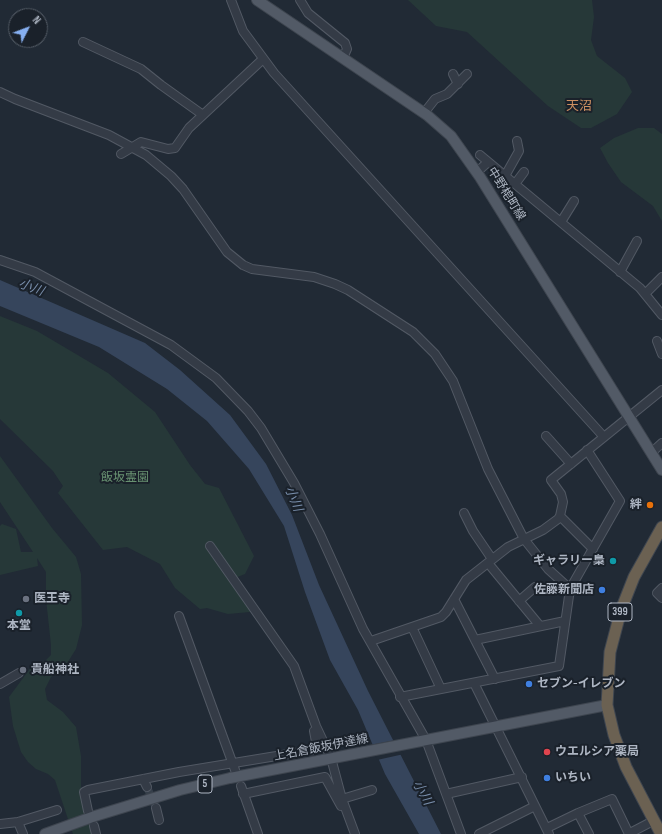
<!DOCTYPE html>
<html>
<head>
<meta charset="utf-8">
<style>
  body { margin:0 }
  #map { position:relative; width:662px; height:834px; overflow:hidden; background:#212a35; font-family:"Sofia Sans Condensed",sans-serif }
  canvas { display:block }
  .north { position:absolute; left:8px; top:8px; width:40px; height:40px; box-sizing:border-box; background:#1a212a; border:1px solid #555d67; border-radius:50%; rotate:48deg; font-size:11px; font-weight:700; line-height:16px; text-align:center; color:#aeb6c3 }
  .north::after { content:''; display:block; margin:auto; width:14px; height:18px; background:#86aff0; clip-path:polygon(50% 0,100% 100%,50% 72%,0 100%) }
</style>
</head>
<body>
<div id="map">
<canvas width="662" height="834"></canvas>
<div class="north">N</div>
</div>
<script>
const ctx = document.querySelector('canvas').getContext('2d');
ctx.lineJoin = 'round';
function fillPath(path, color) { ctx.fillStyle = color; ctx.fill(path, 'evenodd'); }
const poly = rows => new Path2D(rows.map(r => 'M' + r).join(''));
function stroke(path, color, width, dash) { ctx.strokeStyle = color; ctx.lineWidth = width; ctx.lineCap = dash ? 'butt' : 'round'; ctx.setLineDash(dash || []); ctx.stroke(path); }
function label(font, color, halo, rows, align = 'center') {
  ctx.font = font + ' "Sofia Sans Condensed","Noto Sans JP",sans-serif'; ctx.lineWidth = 4; ctx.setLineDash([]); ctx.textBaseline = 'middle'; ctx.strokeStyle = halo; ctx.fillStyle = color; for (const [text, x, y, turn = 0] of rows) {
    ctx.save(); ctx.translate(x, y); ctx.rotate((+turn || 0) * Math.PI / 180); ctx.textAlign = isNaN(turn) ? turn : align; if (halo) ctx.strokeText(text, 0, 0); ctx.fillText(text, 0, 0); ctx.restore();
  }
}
fillPath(poly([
  [408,0,592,0,594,17,591,40,597,56,625,78,632,92,617,114,591,128,581,128,548,106,467,32,436,26],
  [638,128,654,128,662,134,662,221,653,206,621,182,608,163,600,148,614,138],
  [0,316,37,331,108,373,155,412,190,465,205,484,219,488,254,556,245,574,235,578,258,609,250,612,228,614,207,608,200,609,175,588,160,564,127,547,103,550,58,493,63,486,53,471,0,419],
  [0,456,52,528,76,557,81,574,82,625,76,649,66,665,51,677,45,689,47,700,63,712,76,727,81,756,81,797,93,834,73,834,55,780,48,774,36,769,28,762,21,752,13,726,9,697,32,666,45,661,51,655,51,645,46,599,46,572,37,558,38,566,0,575,0,526,2,524,16,529,21,552,33,552,0,502]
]), '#263838');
fillPath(poly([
  [0,280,145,343,180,370,230,415,266,464,292,515,319,585,368,691,441,834,419,834,385,774,358,710,330,660,305,592,284,526,249,469,207,421,167,389,99,347,0,306]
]), '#36455c');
fillPath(poly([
  [396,740,404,754,377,760,370,745]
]), '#212a35');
stroke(poly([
  [147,787,156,808]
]), '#363f4a', 8, [8, 4]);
const minor = poly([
  [231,0,243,31,274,73,604,437],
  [300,0,308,13,345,43,347,49,343,58],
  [83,42,141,69,161,85,203,115],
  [453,74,458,84],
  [0,92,15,99,109,135,146,155,171,176,183,189,227,252,243,265,252,269,314,277,335,284,348,290,413,332,435,354,453,381,488,469,524,539,548,569,570,589],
  [424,113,435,99,447,94,467,74],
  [121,154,141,142,168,149,175,148,189,128,263,59],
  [480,155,640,288,662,315],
  [477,172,488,162],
  [505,176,519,151,517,141],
  [515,184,524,172],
  [561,222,574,201],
  [0,260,35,272,171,345,216,378,248,411,261,428,294,483,320,534,363,629,426,740,461,834],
  [620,272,637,241],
  [645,294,662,277],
  [657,341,662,354],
  [546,436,571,464],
  [651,453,662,443],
  [464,513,473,531,492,559],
  [560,516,593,549],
  [210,546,294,666,316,726,331,758,342,799,355,834],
  [488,563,540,626],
  [662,588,657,593,662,598],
  [454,599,495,679],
  [519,601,535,587],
  [179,616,235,770],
  [412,627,441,689],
  [475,640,565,621],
  [371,641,441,617,446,612,466,580,508,547,543,530,558,519,560,516,563,502,561,494,551,480,662,390],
  [474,683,549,834],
  [0,684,19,673],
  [400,697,559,666,570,589,620,501,587,450],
  [143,779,147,787],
  [241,786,258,834],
  [243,794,325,777,341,806],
  [446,794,522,777],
  [342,799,372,790],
  [156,808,159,820],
  [88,811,84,792,88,790,179,772,313,750,317,747,314,731],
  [578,813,589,834],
  [18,822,23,834],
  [0,824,18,822,57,810],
  [94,826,96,834],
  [547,828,578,813,612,799,629,834],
  [630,833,653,821],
  [479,834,535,806]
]);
const major = poly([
  [257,0,427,115,451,136,480,177,662,470],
  [45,834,95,816,180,790,230,778,607,705]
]);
const highway = poly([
  [661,834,626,767,614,735,607,705,610,652,621,610,634,577,662,527]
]);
stroke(minor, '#525964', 10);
stroke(major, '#3e454f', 12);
stroke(highway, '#3f4650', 13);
stroke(minor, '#343b46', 8);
stroke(major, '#525a66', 10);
stroke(highway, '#6b6152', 11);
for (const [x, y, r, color] of [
  [650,505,4,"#e8710a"],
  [613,561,4,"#0f9aa8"],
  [602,590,4,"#3f7fe0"],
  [26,599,4,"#6b7280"],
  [19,613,4,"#0f9aa8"],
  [23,670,4,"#6b7280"],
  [529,684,4,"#3f7fe0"],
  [547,752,4,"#e0444e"],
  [547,778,4,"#3f7fe0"]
]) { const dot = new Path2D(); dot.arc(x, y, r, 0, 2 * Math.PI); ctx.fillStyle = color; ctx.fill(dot); stroke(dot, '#1a212a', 1.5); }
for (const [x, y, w] of [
  [620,612,24],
  [205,784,14]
]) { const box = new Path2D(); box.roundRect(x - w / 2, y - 9, w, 18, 3); ctx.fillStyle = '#1a212a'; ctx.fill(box); stroke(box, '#aeb6c3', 1); }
label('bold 11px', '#aeb6c3', null, [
  ["399",620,612],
  ["5",205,784]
]);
label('12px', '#aeb6c3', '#1a212a', [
  ["中野梍町線",506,194,58],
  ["上名倉飯坂伊達線",321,748,-11]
]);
label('12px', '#689171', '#1a212a', [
  ["飯坂霊園",125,478]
]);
label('bold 12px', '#aeb6c3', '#1a212a', [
  ["絆",642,505,"right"],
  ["ギャラリー梟",605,561,"right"],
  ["佐藤新聞店",594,590,"right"],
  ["医王寺",34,599],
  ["本堂",19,626,"center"],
  ["貴船神社",31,670],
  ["セブン-イレブン",537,684],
  ["ウエルシア薬局",555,752],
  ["いちい",555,778]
], 'left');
label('13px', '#cb8f61', '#1a212a', [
  ["天沼",579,107]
]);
label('italic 13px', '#788daa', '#1a212a', [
  ["小川",31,288,21],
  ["小川",293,499,68],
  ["小川",422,793,61]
]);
</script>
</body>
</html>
